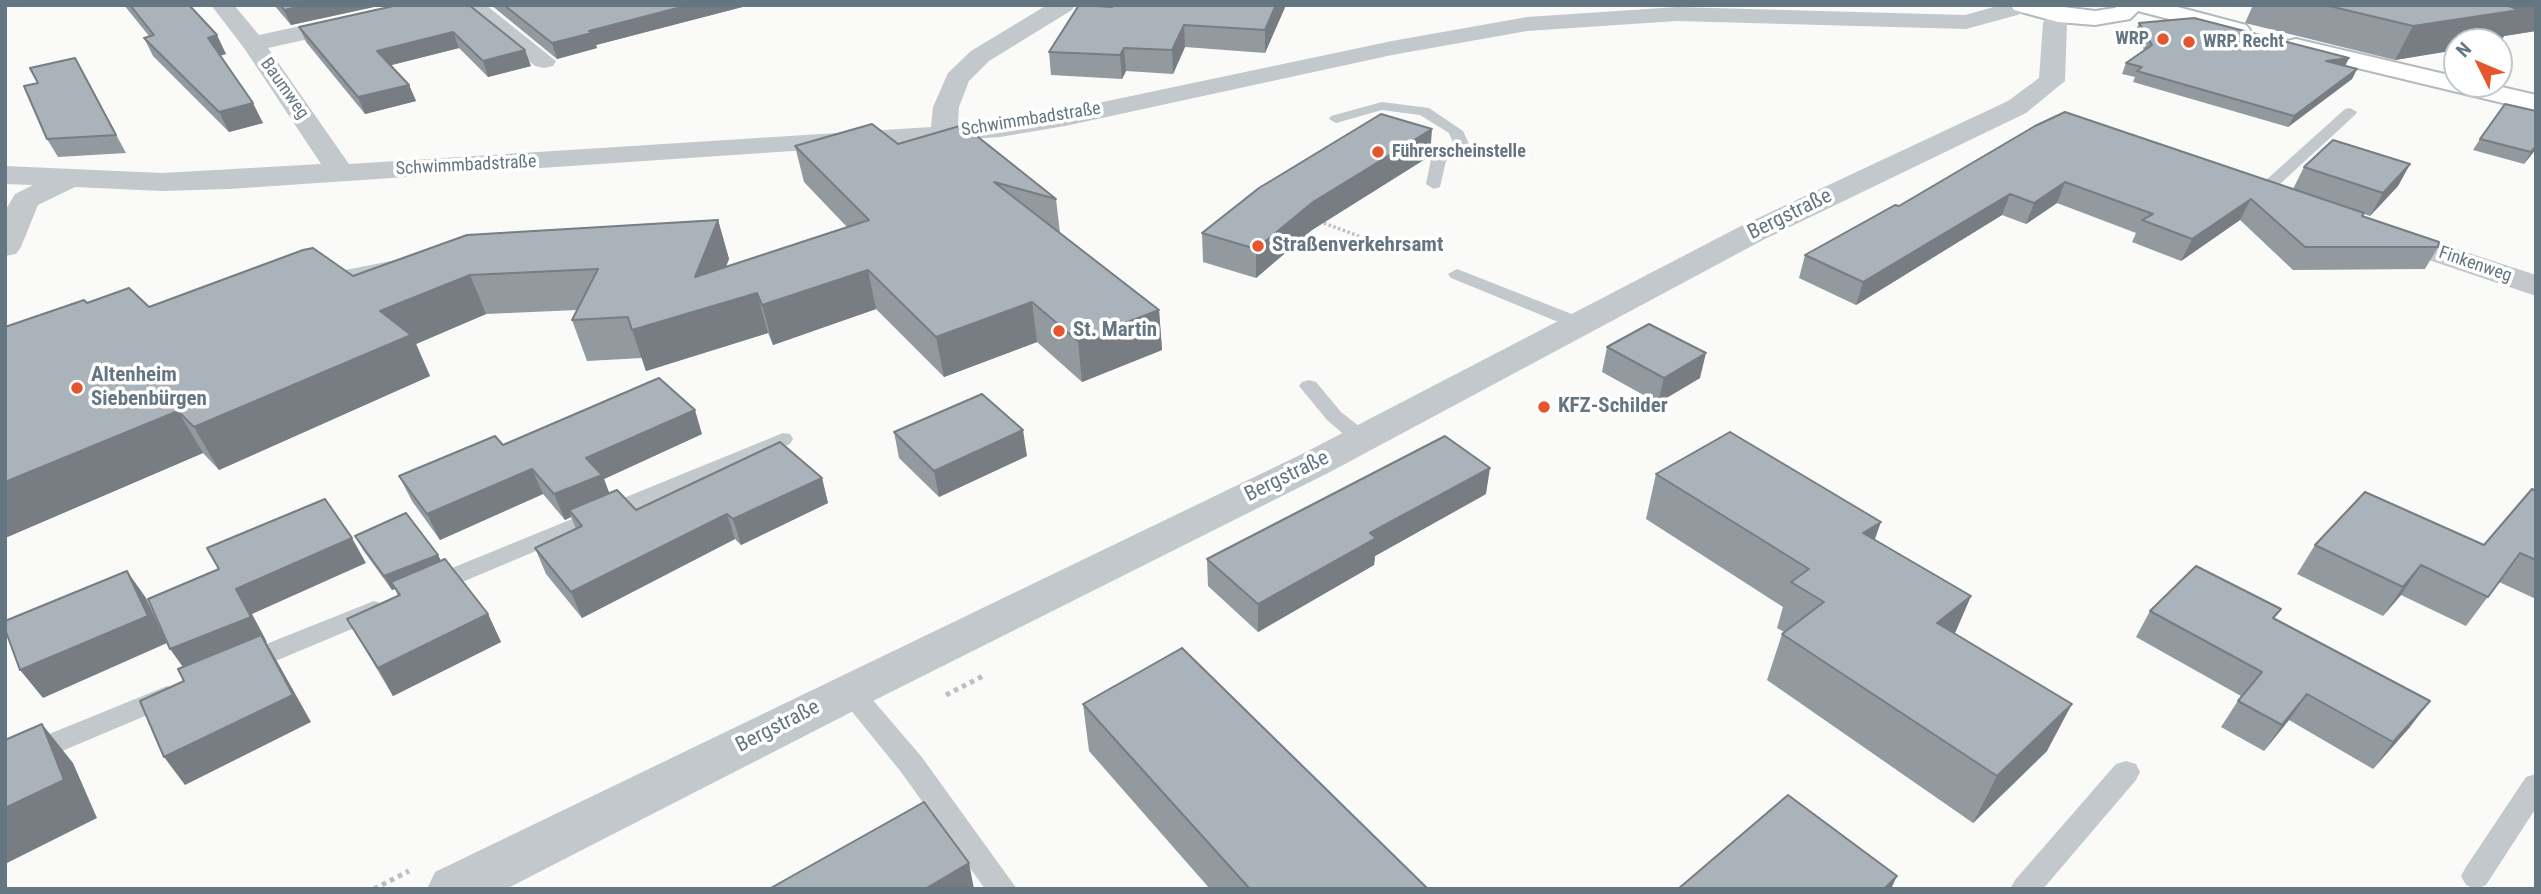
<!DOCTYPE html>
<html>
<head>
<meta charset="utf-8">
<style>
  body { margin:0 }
  #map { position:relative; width:2541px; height:894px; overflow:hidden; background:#fafaf8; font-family:"Roboto Condensed",sans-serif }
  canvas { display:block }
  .frame { position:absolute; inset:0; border:7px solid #657683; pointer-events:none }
  .north { position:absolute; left:2443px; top:28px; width:70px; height:70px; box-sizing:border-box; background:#fff; border:2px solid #c1c8cd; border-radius:50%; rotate:313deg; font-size:19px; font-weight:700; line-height:28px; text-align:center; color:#657683 }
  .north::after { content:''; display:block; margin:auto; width:24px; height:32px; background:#e4572e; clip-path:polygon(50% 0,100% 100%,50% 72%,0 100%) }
</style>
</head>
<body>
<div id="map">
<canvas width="2541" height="894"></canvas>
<div class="frame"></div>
<div class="north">N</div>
</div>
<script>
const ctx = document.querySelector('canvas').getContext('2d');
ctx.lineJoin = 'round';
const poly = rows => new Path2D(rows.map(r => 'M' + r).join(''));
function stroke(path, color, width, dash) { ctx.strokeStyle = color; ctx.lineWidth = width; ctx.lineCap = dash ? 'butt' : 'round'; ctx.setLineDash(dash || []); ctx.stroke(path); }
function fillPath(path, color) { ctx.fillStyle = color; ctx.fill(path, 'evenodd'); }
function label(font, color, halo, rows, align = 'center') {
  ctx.font = font + ' "Roboto Condensed",sans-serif'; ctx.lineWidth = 7; ctx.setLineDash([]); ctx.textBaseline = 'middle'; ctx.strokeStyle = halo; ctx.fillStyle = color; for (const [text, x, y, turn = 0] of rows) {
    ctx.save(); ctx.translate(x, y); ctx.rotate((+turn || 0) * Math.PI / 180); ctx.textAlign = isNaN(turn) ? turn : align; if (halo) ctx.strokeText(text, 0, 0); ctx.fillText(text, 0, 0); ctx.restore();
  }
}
const secondary = poly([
  [2011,5,2048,5,2095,11,2115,8,2118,5,2170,5,2246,25,2250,30,2246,35,2238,37,2138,11,2130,19,2095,25,2058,22,2014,10,2011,5],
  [2296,39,2457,77,2457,84,2489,84,2536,95,2536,111,2287,51,2284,46,2287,41,2296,39]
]);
stroke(secondary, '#b3babf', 4);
stroke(poly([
  [1324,223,1361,237]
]), '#bbbfc2', 3.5, [2.5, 2.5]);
stroke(poly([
  [946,695,985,675],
  [374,889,409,871]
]), '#bbbfc2', 5, [4.5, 4.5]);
fillPath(poly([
  [1382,102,1429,108,1463,131,1469,144,1446,161,1440,187,1434,189,1426,184,1431,159,1453,143,1449,133,1420,115,1382,110,1336,123,1329,119,1331,116,1382,102],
  [2350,108,2357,112,2355,115,2268,195,2256,195,2254,192,2256,189,2345,109,2350,108],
  [396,260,402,261,405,265,402,269,325,284,316,279,325,274,396,260],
  [1457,269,1587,320,1589,324,1580,330,1573,328,1451,278,1448,274,1457,269],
  [1309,380,1316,382,1341,412,1369,434,1372,439,1369,444,1355,444,1327,420,1299,386,1302,382,1309,380],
  [783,433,790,434,793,439,790,444,441,591,433,593,425,591,421,585,425,579,783,433],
  [374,601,383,604,386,610,383,616,254,670,245,672,236,670,232,663,236,656,374,601],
  [850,681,859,684,921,756,1017,889,985,889,901,772,841,698,837,691,841,684,850,681],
  [167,686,176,689,180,696,176,703,5,775,5,752,167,686],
  [2126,761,2136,764,2140,772,2136,780,2043,889,2010,889,2015,880,2116,764,2126,761],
  [2536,774,2536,808,2486,885,2476,889,2466,885,2461,876,2466,867,2526,777,2536,774]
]), '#c3c8cc');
fillPath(poly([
  [211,5,234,5,259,35,397,5,440,5,437,10,429,12,268,48,349,164,931,127,933,107,948,73,971,51,1047,5,1075,5,1072,10,989,61,969,81,959,107,958,124,1065,110,1392,41,1527,17,1677,7,1965,15,2001,5,2035,6,2032,11,1966,29,1677,21,1527,31,1392,55,1065,126,1000,137,229,189,162,191,75,187,38,205,21,247,16,254,5,256,5,211,15,194,33,185,5,184,5,166,162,173,321,164,244,48,211,5],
  [460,5,486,5,556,61,553,66,544,68,535,66,460,5],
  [2058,8,2066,10,2070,15,2067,23,2065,81,2026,113,1763,240,1330,472,867,704,506,889,427,889,435,872,1302,454,1741,226,2008,101,2039,78,2043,23,2050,10,2058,8],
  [2386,226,2536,275,2536,296,2375,242,2371,235,2375,228,2386,226]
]), '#c3c8cc');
fillPath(secondary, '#fff');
fillPath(poly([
  [124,5,189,5,226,54,220,56,263,123,229,132,153,56,144,38,149,36],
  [274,5,383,5,291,25],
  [398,5,531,66,488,77,459,48,391,65,409,85,416,101,365,114,306,42,299,27],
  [491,5,750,5,596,45,597,48,557,59],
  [1286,5,1265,53,1185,47,1173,74,1126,71,1122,79,1051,75,1049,52],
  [2253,5,2536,5,2536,31,2504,36,2500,44,2499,42,2395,60,2245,23],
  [2139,23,2349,58,2345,66,2357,69,2352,79,2288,127,2133,82,2135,77,2122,74,2126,63,2144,50,2135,33],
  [75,58,126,153,58,157,47,139],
  [2536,111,2536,149,2524,164,2473,150,2480,139],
  [2035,126,2293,189,2304,167,2410,164,2398,186,2370,216,2364,214,2363,216,2438,247,2425,269,2293,270,2240,220,2181,261,2132,242,2136,233,2057,203,2026,224,2002,215,1856,305,1799,278,1805,255,1899,206],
  [898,144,1056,199,1060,233,1159,310,1162,350,1082,382,1037,342,944,377,876,309,773,345,768,333,646,371,642,358,587,361,572,320,577,310,486,314,416,344,430,376,219,470,203,453,5,538,5,327,87,303,149,307,718,220,729,259,725,267,847,227,804,182,795,146],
  [1430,156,1312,230,1256,278,1203,262,1202,233],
  [1607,347,1700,378,1658,403,1602,372],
  [894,432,1027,456,939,497,899,458],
  [702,434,604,479,609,494,636,510,822,478,828,503,741,545,735,539,582,618,546,574,535,548,576,529,571,517,565,520,543,494,440,540,412,501,399,476],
  [1656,474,1875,540,1971,596,1955,633,2047,751,1973,823,1767,680,1782,634,1784,632,1777,628,1783,607,1646,519],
  [2536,491,2536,599,2499,582,2466,626,2401,595,2383,616,2297,574,2315,545,2484,545],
  [1486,494,1375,556,1374,565,1258,632,1208,586,1207,559],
  [355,536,438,555,441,561,488,614,501,642,393,696,347,619,398,596,395,589,392,590,363,550],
  [2150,611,2275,619,2410,727,2373,769,2289,720,2264,751,2221,727,2241,696,2136,637],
  [1083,704,1428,889,1210,889,1089,751]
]), '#929a9f');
fillPath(poly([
  [308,5,383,5,291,25,284,10],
  [689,5,750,5,596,45,597,48,557,59,552,43,589,31],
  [1276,5,1286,5,1265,53,1265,30],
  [2505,5,2536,5,2536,31,2504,36,2499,44,2499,42,2457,42,2457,50,2395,60,2413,26],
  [1184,25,1185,47,1173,74,1172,50],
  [453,32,459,48,384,67,377,51],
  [217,35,226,54,217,56,208,38],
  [1124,48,1126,71,1122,79,1120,55],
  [525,50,531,66,488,77,483,61],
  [2349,58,2344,68,2326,61],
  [2357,69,2352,79,2288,127,2294,116],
  [409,85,416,101,365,114,358,97],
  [253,103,263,123,229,132,219,112],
  [1432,129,1430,156,1312,230,1256,278,1256,249,1313,202],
  [2536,146,2536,149,2524,164,2531,152],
  [2410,164,2398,186,2370,216,2383,193],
  [2065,182,2057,203,2026,224,2034,203],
  [2010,194,2002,215,1856,305,1863,282],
  [2251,199,2240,220,2181,261,2192,239],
  [718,220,729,259,711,307,757,293,768,333,646,371,632,330,695,277],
  [868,270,876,309,773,345,762,305],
  [470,275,486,314,416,344,430,376,219,470,194,427,380,311],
  [1032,302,1037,342,944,377,936,337],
  [1159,310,1162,350,1082,382,1078,341],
  [1706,353,1700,378,1658,403,1664,378],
  [695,410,702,434,604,479,612,500,569,510,571,517,565,520,554,494,586,458],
  [178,411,203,453,5,538,5,482],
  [1023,430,1027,456,939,497,934,471],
  [1490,468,1486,494,1375,556,1374,565,1258,632,1258,604,1370,533],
  [532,469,543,494,440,540,427,514],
  [822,478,828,503,741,545,733,519],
  [727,514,735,539,582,618,571,592],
  [1881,522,1865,567,1863,533],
  [352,538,366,563,252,614,267,642,266,642,278,663,311,722,185,785,164,757,188,674,170,649,236,589],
  [438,555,445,569,391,582,395,589,392,590,384,576],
  [2421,565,2401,595,2383,616,2403,587],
  [127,571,146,598,167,643,43,698,20,670],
  [1971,596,1951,642,1937,623],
  [488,614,501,642,393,696,378,668],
  [2307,694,2289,720,2264,751,2282,725],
  [2430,701,2410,727,2373,769,2393,742],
  [2072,704,2047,751,1973,823,1997,776],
  [42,724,73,763,97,818,5,864,5,808],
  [969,863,974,889,925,889],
  [1897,876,1891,889,1884,889]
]), '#777d82');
const building = poly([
  [130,5,189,5,217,35,208,38,253,103,219,112,144,38,154,35,130,5],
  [280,5,308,5,284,10,280,5],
  [398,5,469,5,525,50,483,61,453,32,377,51,409,85,358,97,299,27,398,5],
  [504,5,689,5,589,31,592,33,552,43,504,5],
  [1079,5,1112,7,1113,5,1276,5,1265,30,1184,25,1172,50,1124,48,1120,55,1049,52,1079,5],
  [2325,5,2506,5,2519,10,2413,26,2325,5],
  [2194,18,2349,58,2326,61,2357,69,2294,116,2137,71,2142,67,2126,63,2152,45,2139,23,2194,18],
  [75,58,116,135,47,139,24,86,38,83,30,68,75,58],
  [2505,104,2536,111,2536,146,2531,152,2480,139,2505,104],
  [2065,112,2364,213,2362,216,2439,242,2438,247,2305,247,2251,199,2192,239,2142,220,2153,214,2065,182,2034,203,2010,194,1863,282,1805,255,1895,205,1899,206,2035,126,2065,112],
  [1381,114,1432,129,1313,202,1256,249,1202,233,1259,188,1381,114],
  [872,124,898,144,963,125,1056,199,994,182,1159,310,1078,341,1032,302,936,337,868,270,762,305,757,293,632,330,628,317,572,320,598,269,470,275,380,311,411,335,194,427,178,411,5,482,5,327,84,300,87,303,129,288,149,307,303,250,313,248,353,276,467,235,718,220,695,277,869,220,795,146,872,124],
  [2333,140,2410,164,2383,193,2304,167,2333,140],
  [1649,324,1706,353,1664,378,1607,347,1649,324],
  [659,378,695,410,586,458,602,475,554,494,532,469,427,514,399,476,495,436,503,445,659,378],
  [982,394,1023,430,934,471,894,432,982,394],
  [1730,432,1881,522,1863,533,1971,596,1937,623,2072,704,1997,776,1782,634,1824,602,1791,582,1809,569,1656,474,1730,432],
  [1445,436,1490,468,1370,533,1376,538,1258,604,1207,559,1445,436],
  [780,442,822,478,733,519,727,514,571,592,535,548,582,526,569,510,617,490,636,510,780,442],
  [2532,489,2536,491,2536,560,2520,553,2488,597,2421,565,2403,587,2315,545,2365,492,2484,545,2532,489],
  [325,499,352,538,236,589,251,617,170,649,148,599,219,569,207,548,325,499],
  [406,513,438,555,384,576,355,536,406,513],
  [445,559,488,614,378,668,347,619,400,595,391,582,445,559],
  [2196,566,2281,609,2273,618,2430,701,2393,742,2307,694,2282,725,2238,701,2262,672,2150,611,2196,566],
  [127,571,148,616,20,670,5,629,5,621,127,571],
  [261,635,293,695,164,757,140,701,184,681,178,669,261,635],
  [1182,648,1428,889,1250,889,1083,704,1182,648],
  [42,724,64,780,5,808,5,740,42,724],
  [1788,795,1897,876,1884,889,1678,889,1788,795],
  [924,802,969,863,925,889,769,889,924,802]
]);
fillPath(building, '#aab3b9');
stroke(building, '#777d82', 2);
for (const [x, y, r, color] of [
  [2163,39,7,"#e4572e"],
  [2189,42,7,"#e4572e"],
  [1378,152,7,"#e4572e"],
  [1258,246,7,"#e4572e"],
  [1059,331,7,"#e4572e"],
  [77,388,7,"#e4572e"],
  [1544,407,7,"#e4572e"]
]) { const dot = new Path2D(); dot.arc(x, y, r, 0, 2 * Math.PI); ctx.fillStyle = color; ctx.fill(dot); stroke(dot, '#fff', 2.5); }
label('bold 18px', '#657683', '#fff', [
  ["WRP",2149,39,"right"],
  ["WRP. Recht",2203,42],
  ["Führerscheinstelle",1392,152]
], 'left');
label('18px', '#657683', '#fff', [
  ["Baumweg",284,89,55],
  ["Schwimmbadstraße",1031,120,-9],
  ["Schwimmbadstraße",466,166,-3],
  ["Finkenweg",2475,265,19]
]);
label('21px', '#657683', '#fff', [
  ["Bergstraße",1790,215,-26],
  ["Bergstraße",1287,477,-26],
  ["Bergstraße",778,727,-27]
]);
label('bold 21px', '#657683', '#fff', [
  ["Straßenverkehrsamt",1272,246],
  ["St. Martin",1073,331],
  ["Altenheim",91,376],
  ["Siebenbürgen",91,400],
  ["KFZ-Schilder",1558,407]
], 'left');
</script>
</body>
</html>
